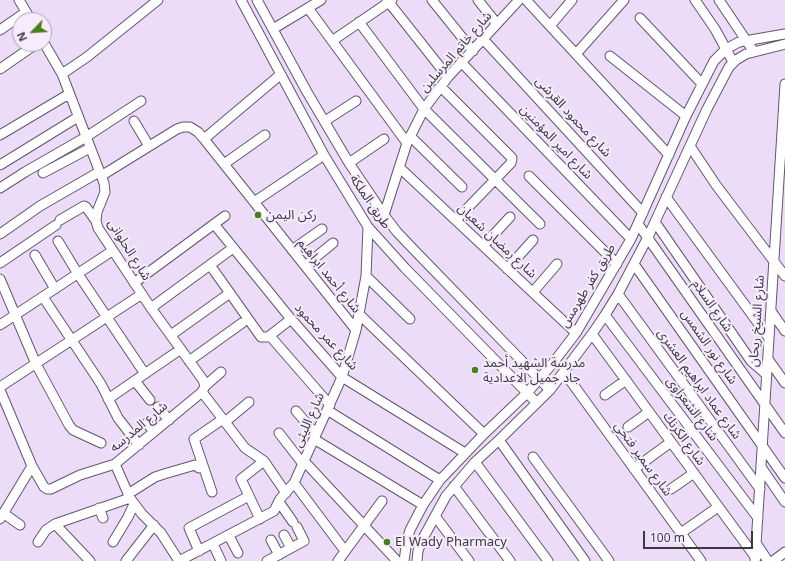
<!DOCTYPE html>
<html>
<head>
<meta charset="utf-8">
<style>
  body { margin:0 }
  #map { position:relative; width:785px; height:561px; overflow:hidden; background:#ecdcf8; font-family:"Noto Sans",sans-serif }
  canvas { display:block }
  .north { position:absolute; left:12px; top:12px; width:40px; height:40px; box-sizing:border-box; background:#f6ecfd; border:1px solid #aca4b2; border-radius:50%; rotate:245deg; font-size:11px; font-weight:700; line-height:16px; text-align:center; color:#3e3842 }
  .north::after { content:''; display:block; margin:auto; width:14px; height:18px; background:#47801a; clip-path:polygon(50% 0,100% 100%,50% 72%,0 100%) }
  .scale { position:absolute; left:643px; top:531px; width:110px; height:18px; box-sizing:border-box; border:2px solid #3e3842; border-top:0; padding-left:5px; font-size:12px; line-height:14px; white-space:nowrap; color:#3e3842; -webkit-text-stroke:3px #f6ecfd; paint-order:stroke }
</style>
</head>
<body>
<div id="map">
<canvas width="785" height="561"></canvas>
<div class="north">N</div>
<div class="scale">100 m</div>
</div>
<script>
const ctx = document.querySelector('canvas').getContext('2d');
ctx.lineJoin = 'round';
const poly = rows => new Path2D(rows.map(r => 'M' + r).join(''));
function stroke(path, color, width, dash) { ctx.strokeStyle = color; ctx.lineWidth = width; ctx.lineCap = dash ? 'butt' : 'round'; ctx.setLineDash(dash || []); ctx.stroke(path); }
function label(font, color, halo, rows, align = 'center') {
  ctx.font = font + ' "Noto Sans","Noto Sans Arabic",sans-serif'; ctx.lineWidth = 4; ctx.setLineDash([]); ctx.textBaseline = 'middle'; ctx.strokeStyle = halo; ctx.fillStyle = color; for (const [text, x, y, turn = 0] of rows) {
    ctx.save(); ctx.translate(x, y); ctx.rotate((+turn || 0) * Math.PI / 180); ctx.textAlign = isNaN(turn) ? turn : align; if (halo) ctx.strokeText(text, 0, 0); ctx.fillText(text, 0, 0); ctx.restore();
  }
}
const minor = poly([
  [19,0,31,20],
  [241,0,324,155,368,227,405,268,537,403],
  [257,0,307,92,349,163,384,215,397,232,418,254,550,390],
  [387,0,448,77],
  [432,0,473,51],
  [478,0,497,24],
  [526,0,669,155],
  [695,0,715,29,733,62],
  [719,0,754,52],
  [308,8,407,143],
  [640,18,702,84],
  [359,22,424,109,540,224],
  [550,26,572,0],
  [273,29,321,0],
  [0,30,26,12],
  [483,39,643,213],
  [332,41,392,0],
  [576,54,624,0],
  [610,56,686,116],
  [461,62,631,239],
  [0,69,36,44],
  [62,74,87,57,158,0],
  [441,87,512,158,511,163,456,220],
  [134,121,149,146],
  [325,121,356,101],
  [0,135,69,94],
  [410,136,462,187],
  [204,139,280,75],
  [690,146,716,185,785,276],
  [349,163,384,139],
  [224,164,265,135],
  [0,165,78,117],
  [400,168,576,333],
  [43,173,90,148],
  [101,176,177,129,183,127,190,127,198,132,204,139,356,330],
  [529,176,617,264],
  [0,188,25,172,86,137,141,101],
  [666,197,769,338],
  [254,202,324,155],
  [384,215,407,143,424,109,448,77,519,0],
  [60,220,84,206,86,207,96,221],
  [655,222,751,361,766,374],
  [214,224,291,319,342,377,465,453],
  [638,224,785,433],
  [0,234,40,206,99,172],
  [58,241,78,274,145,374],
  [483,246,510,217],
  [292,250,322,229],
  [35,255,55,289],
  [0,263,56,225],
  [634,264,785,478],
  [210,265,261,337,268,337,291,319],
  [305,266,333,243],
  [507,269,533,240],
  [366,276,410,319],
  [0,279,36,364,69,425,73,430,101,443],
  [134,283,225,216],
  [533,292,557,264],
  [618,294,760,489],
  [43,297,101,384,118,418,139,445],
  [151,308,233,248],
  [771,311,785,331],
  [360,315,484,434],
  [605,315,758,518],
  [0,325,112,251],
  [592,334,756,558],
  [171,335,230,293],
  [270,336,330,405],
  [768,359,785,383],
  [189,361,242,323],
  [564,372,701,561],
  [135,381,150,400],
  [205,386,221,372],
  [0,387,142,294],
  [0,390,32,466,44,487,47,489,51,489,80,475,115,464,202,392,205,386,203,380,151,308,98,228,96,221,97,212,105,192,104,183,62,74,44,43],
  [202,392,245,448,264,461,286,493],
  [605,395,626,380],
  [108,399,181,349],
  [158,407,169,420],
  [327,410,440,480],
  [296,411,316,434],
  [225,422,249,402],
  [147,423,154,432],
  [628,427,649,412],
  [279,433,303,464],
  [314,439,423,505],
  [499,440,585,561],
  [533,457,609,561],
  [304,461,397,561],
  [475,462,548,561],
  [115,464,130,498,142,514,161,533,179,561],
  [761,467,785,502],
  [634,469,671,442],
  [294,483,345,551],
  [454,486,510,561],
  [671,489,694,473],
  [212,492,194,439,223,419],
  [128,494,155,477,164,474,195,465,199,468,203,467],
  [279,502,293,522],
  [99,508,103,518],
  [3,513,20,525],
  [435,516,469,561],
  [0,519,32,466],
  [260,519,241,479,264,461],
  [55,524,90,561],
  [681,533,718,507],
  [284,535,291,548],
  [229,536,238,553],
  [271,540,279,555],
  [38,542,46,530,55,524,130,498],
  [113,542,128,517,134,504],
  [756,543,768,561],
  [213,544,221,561],
  [199,551,189,528,249,496],
  [126,561,154,525],
  [179,561,274,511,280,499,294,483,342,377,356,330,366,276,368,227],
  [267,561,304,541,297,527],
  [338,561,382,501],
  [404,561,407,540,410,530,423,505,440,480,484,434,527,393,553,363,576,333,631,239,686,116,714,61,726,49,739,42,785,34],
  [417,561,418,551,421,542,446,496,475,462,499,440,550,390,592,334,605,315,618,294,648,237,707,109,729,67,736,60,746,54,785,44],
  [755,561,785,84],
  [773,561,785,552]
]);
stroke(minor, '#64566d', 11);
stroke(minor, '#fff', 9);
for (const [x, y, r, color] of [
  [258,215,4,"#47801a"],
  [475,370,4,"#47801a"],
  [387,542,4,"#47801a"]
]) { const dot = new Path2D(); dot.arc(x, y, r, 0, 2 * Math.PI); ctx.fillStyle = color; ctx.fill(dot); stroke(dot, '#f6ecfd', 1.5); }
label('13px', '#3e3842', '#f6ecfd', [
  ["شارع خاتم المرسلين",456,52,-49],
  ["شارع محمود القرشى",573,117,47],
  ["شارع امير المؤمنين",556,142,46],
  ["طريق الملكة",370,202,56],
  ["شارع رمضان شعبان",497,241,43],
  ["شارع الحلوانى",129,250,58],
  ["شارع أحمد ابراهيم",329,276,51],
  ["طريق كفر طهرمس",588,286,-59],
  ["شارع السلام",712,306,55],
  ["شارع الشيخ ريحان",757,321,-86],
  ["شارع عمر محمود",326,337,47],
  ["شارع نور الشمس",709,347,55],
  ["شارع عماد ابراهيم العشرى",699,384,54],
  ["شارع الشعراوى",692,409,53],
  ["شارع الليثى",309,420,-66],
  ["شارع المدرسه",139,427,-40],
  ["شارع الكرنك",684,439,54],
  ["شارع سمير فتحي",643,459,54]
]);
label('13px', '#3e3842', '#f6ecfd', [
  ["ركن اليمن",266,215],
  ["مدرسة الشهيد أحمد",483,363],
  ["جاد جميل الاعدادية",483,378],
  ["El Wady Pharmacy",395,542]
], 'left');
</script>
</body>
</html>
